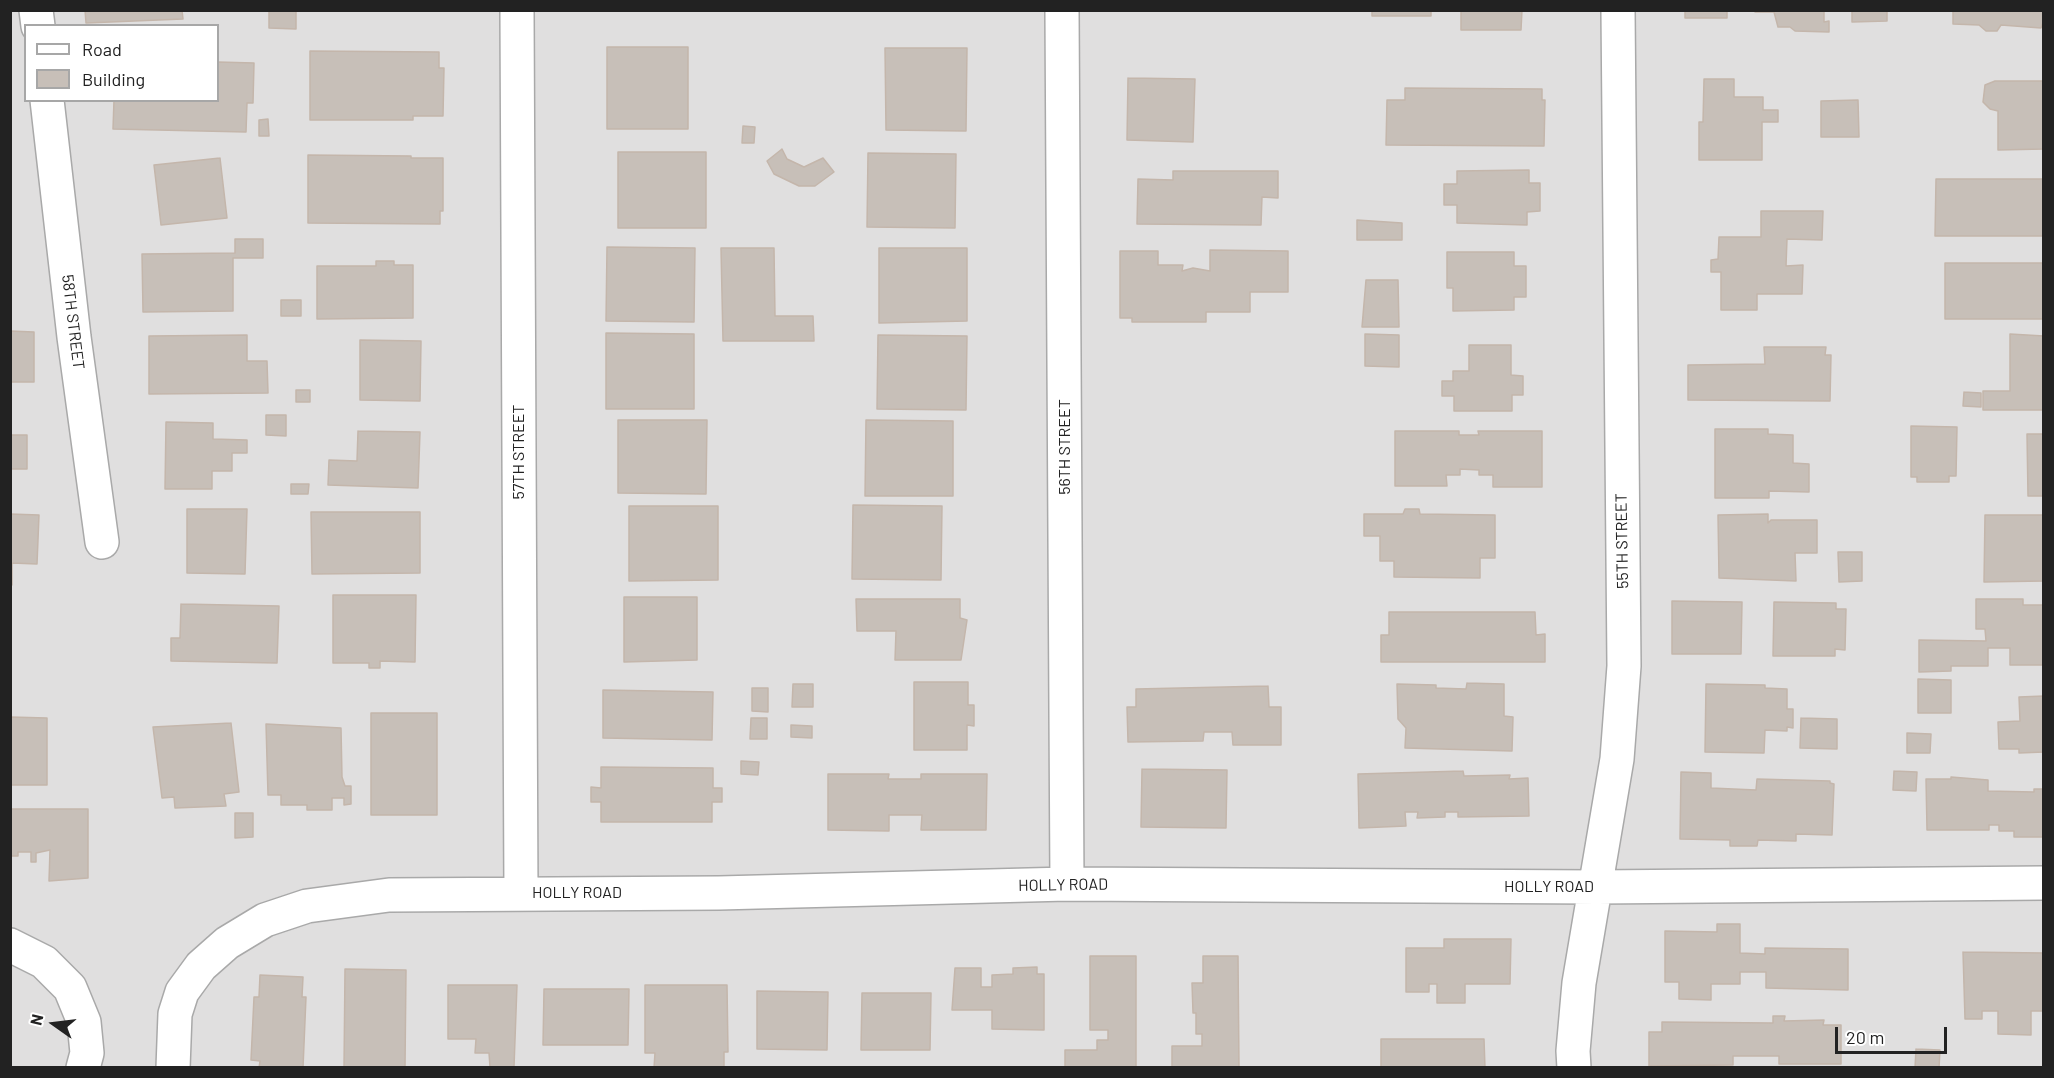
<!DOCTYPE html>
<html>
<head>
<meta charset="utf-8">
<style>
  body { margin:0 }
  #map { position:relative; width:2054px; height:1078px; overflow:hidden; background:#f2efe9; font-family:Barlow,sans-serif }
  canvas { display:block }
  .frame { position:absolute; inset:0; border:12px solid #222; pointer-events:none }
  .legend { position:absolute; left:24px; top:24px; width:195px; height:78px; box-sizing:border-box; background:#fff; border:2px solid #a7a7a7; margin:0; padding:8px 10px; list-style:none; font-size:18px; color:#222 }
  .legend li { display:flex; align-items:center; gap:12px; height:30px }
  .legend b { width:30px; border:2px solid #a7a7a7 }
  .north { position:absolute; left:24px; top:994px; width:60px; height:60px; -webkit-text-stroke:4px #fff; paint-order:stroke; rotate:284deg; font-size:16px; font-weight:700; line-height:24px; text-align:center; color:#222 }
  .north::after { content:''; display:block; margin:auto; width:21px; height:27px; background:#222; clip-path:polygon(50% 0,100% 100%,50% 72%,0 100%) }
  .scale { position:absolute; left:1835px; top:1027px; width:112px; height:27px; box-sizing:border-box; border:3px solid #222; border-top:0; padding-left:8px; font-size:18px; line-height:21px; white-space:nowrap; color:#222; -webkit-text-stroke:4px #fff; paint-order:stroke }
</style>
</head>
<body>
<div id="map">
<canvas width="2054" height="1078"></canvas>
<div class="frame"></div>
<ul class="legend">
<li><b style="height:8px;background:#fff"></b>Road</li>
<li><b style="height:16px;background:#c7bfb8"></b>Building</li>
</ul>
<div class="north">N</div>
<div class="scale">20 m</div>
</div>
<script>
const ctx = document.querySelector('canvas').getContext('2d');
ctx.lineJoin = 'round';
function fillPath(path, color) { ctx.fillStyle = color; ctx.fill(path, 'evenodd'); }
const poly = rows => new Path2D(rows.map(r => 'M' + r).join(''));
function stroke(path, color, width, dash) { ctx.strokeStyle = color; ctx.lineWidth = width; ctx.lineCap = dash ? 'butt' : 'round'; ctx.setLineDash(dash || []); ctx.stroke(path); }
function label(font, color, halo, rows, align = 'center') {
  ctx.font = font + ' Barlow,sans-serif'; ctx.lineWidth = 4.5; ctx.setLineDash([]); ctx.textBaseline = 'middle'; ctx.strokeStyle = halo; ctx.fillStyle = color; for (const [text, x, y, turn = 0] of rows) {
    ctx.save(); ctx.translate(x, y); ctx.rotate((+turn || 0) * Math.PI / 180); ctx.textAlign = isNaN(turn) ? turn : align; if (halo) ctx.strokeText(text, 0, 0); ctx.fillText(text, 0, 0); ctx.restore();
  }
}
fillPath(poly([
  [11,11,2043,11,2043,1067,11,1067],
  [26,26,218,26,218,100,26,100]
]), '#e0dfdf');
const building = poly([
  [85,10,182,10,183,19,86,23,85,10],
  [269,10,296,10,296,29,269,28,269,10],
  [1372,10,1431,10,1431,16,1372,16,1372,10],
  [1461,10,1522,10,1521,30,1461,30,1461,10],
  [1685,10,1727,10,1727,18,1685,18,1685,10],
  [1755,10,1824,10,1824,22,1829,21,1829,32,1795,31,1790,27,1778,27,1774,12,1755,12,1755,10],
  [1852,10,1887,10,1887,21,1852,22,1852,10],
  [1953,10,2044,10,2044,20,2041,28,2001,25,1997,31,1986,31,1979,25,1953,24,1953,10],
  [607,47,688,47,688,129,607,129,607,47],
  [885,48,967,48,966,131,886,130,885,48],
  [310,51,439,52,439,68,444,68,443,116,413,116,413,120,310,120,310,51],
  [218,62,254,63,253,103,247,103,246,132,113,129,114,100,218,100,218,62],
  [1128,78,1195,79,1193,142,1127,140,1128,78],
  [1704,79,1734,79,1734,97,1763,97,1763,110,1778,110,1778,122,1762,122,1762,160,1699,160,1699,122,1703,122,1704,79],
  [1995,81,2044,81,2044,149,1998,150,1998,111,1990,109,1983,102,1985,85,1995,81],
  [1405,88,1542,89,1542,100,1545,100,1544,146,1386,145,1387,100,1405,100,1405,88],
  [1858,100,1859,137,1821,137,1821,101,1858,100],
  [268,119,269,136,259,136,259,120,268,119],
  [743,126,755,127,754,143,742,143,743,126],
  [782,149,787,159,804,167,823,158,834,172,815,186,799,186,774,174,767,161,782,149],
  [618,152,706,152,706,228,618,228,618,152],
  [868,153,956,154,955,228,867,227,868,153],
  [308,155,411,156,411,158,443,158,443,211,440,211,440,224,308,223,308,155],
  [220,158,227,218,161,225,154,165,220,158],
  [1529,170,1529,183,1540,183,1540,211,1527,212,1527,225,1457,223,1457,205,1444,205,1444,184,1457,184,1457,171,1529,170],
  [1173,171,1278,171,1278,198,1262,197,1261,225,1137,224,1138,179,1173,180,1173,171],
  [1936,179,2044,179,2044,236,1935,236,1936,179],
  [1761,211,1823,211,1822,240,1787,239,1786,266,1803,265,1802,294,1757,294,1757,310,1721,310,1721,272,1711,272,1711,260,1718,259,1719,237,1761,237,1761,211],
  [1357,220,1402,223,1402,240,1357,240,1357,220],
  [235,239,263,239,263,258,233,258,233,311,143,312,142,254,235,253,235,239],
  [607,247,695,248,694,322,606,321,607,247],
  [721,248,774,248,775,316,813,316,814,341,723,341,721,248],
  [879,248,967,248,967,321,879,323,879,248],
  [1210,250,1288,251,1288,292,1250,292,1250,312,1206,312,1206,322,1132,322,1132,318,1120,318,1120,251,1158,251,1158,265,1183,265,1182,271,1193,268,1210,271,1210,250],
  [1447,252,1514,252,1514,266,1526,266,1526,297,1514,297,1514,310,1453,311,1453,288,1447,288,1447,252],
  [376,261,394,261,394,265,413,265,413,318,317,319,317,266,376,266,376,261],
  [1945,263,2044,263,2044,319,1945,319,1945,263],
  [1366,280,1398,280,1399,327,1362,327,1366,280],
  [281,300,301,300,301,316,281,316,281,300],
  [10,331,34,332,34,382,10,382,10,331],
  [606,333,694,334,694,409,606,409,606,333],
  [1365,334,1399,335,1399,367,1365,366,1365,334],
  [2010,334,2044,336,2044,410,1983,410,1983,391,2010,391,2010,334],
  [247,335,247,361,267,361,268,393,149,394,149,336,247,335],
  [878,335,967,336,966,410,877,409,878,335],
  [360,340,421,341,420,401,360,400,360,340],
  [1469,345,1511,345,1511,375,1523,376,1523,395,1512,395,1512,411,1454,411,1454,396,1442,396,1442,381,1453,381,1453,371,1469,371,1469,345],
  [1764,347,1826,347,1825,355,1831,355,1830,401,1688,400,1688,365,1765,364,1764,347],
  [296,390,310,390,310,402,296,402,296,390],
  [1964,392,1981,393,1981,407,1963,406,1964,392],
  [266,415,286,415,286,436,266,435,266,415],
  [618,420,707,420,706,494,618,493,618,420],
  [866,420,953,421,953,496,865,496,866,420],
  [166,422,213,423,213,439,247,440,247,453,232,453,232,471,212,471,212,489,165,489,166,422],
  [1911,426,1957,427,1956,476,1949,476,1949,482,1917,482,1917,477,1911,477,1911,426],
  [1715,429,1768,429,1768,434,1793,435,1793,463,1809,464,1809,492,1769,491,1769,498,1715,498,1715,429],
  [358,431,420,432,418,488,328,485,329,460,357,461,358,431],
  [1395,431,1459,431,1459,435,1479,435,1478,431,1542,431,1542,487,1493,487,1493,475,1479,475,1479,470,1460,469,1460,475,1446,475,1447,486,1395,486,1395,431],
  [2027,434,2044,434,2044,496,2028,496,2027,434],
  [10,435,27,435,27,469,10,469,10,435],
  [291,484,309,484,308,494,291,494,291,484],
  [853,505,942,506,941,580,852,579,853,505],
  [629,506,718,506,718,580,629,581,629,506],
  [187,509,247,509,245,574,187,573,187,509],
  [1405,509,1419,509,1420,514,1495,515,1495,558,1480,558,1480,578,1394,577,1394,561,1380,561,1380,536,1364,536,1364,514,1403,514,1405,509],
  [311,512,420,512,420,573,312,574,311,512],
  [10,514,39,515,37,564,12,563,12,585,10,514],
  [1768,514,1768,523,1771,520,1817,520,1817,553,1795,553,1796,581,1719,578,1718,515,1768,514],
  [1985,515,2044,515,2044,581,1984,582,1985,515],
  [1838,552,1862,552,1862,581,1839,582,1838,552],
  [333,595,416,595,415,662,380,661,380,668,369,668,369,663,333,663,333,595],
  [624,597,697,597,697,660,624,662,624,597],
  [856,599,960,599,960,618,967,620,961,660,895,660,896,631,857,631,856,599],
  [1976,599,2023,599,2023,605,2044,605,2044,665,2010,665,2010,648,1988,648,1988,666,1951,666,1951,671,1919,672,1919,640,1986,641,1985,629,1976,629,1976,599],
  [1672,601,1742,602,1741,654,1672,654,1672,601],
  [1774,602,1836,603,1836,609,1846,609,1845,650,1835,649,1835,656,1773,656,1774,602],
  [181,604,279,606,277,663,171,661,171,638,180,638,181,604],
  [1389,612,1535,612,1536,635,1545,634,1545,662,1381,662,1381,635,1389,635,1389,612],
  [1918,679,1951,680,1951,713,1918,713,1918,679],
  [914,682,968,682,968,705,974,705,974,726,967,725,967,750,914,750,914,682],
  [1467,683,1504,684,1504,716,1513,717,1512,751,1405,748,1406,728,1398,719,1397,684,1436,685,1436,688,1466,689,1467,683],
  [793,684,813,684,813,707,792,707,793,684],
  [1706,684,1765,685,1765,688,1787,689,1787,709,1793,709,1793,728,1787,727,1787,731,1765,730,1764,753,1705,752,1706,684],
  [1268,686,1269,707,1281,707,1281,745,1233,745,1232,732,1204,732,1203,741,1128,742,1127,707,1136,707,1136,689,1268,686],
  [752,688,768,688,768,712,752,711,752,688],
  [603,690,713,692,712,740,603,738,603,690],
  [2044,696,2044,752,2019,753,2019,749,1999,749,1998,722,2020,721,2019,697,2044,696],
  [371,713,437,713,437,815,371,815,371,713],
  [10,717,47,718,47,785,10,785,10,717],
  [751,718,767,718,767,739,750,739,751,718],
  [1801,718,1837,719,1837,749,1800,748,1801,718],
  [231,723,239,792,224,794,226,806,175,808,174,797,162,798,153,727,231,723],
  [266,724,341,728,342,777,345,786,351,786,351,804,344,805,344,798,332,798,332,810,307,810,307,805,281,805,281,795,268,795,266,724],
  [791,725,812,726,812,738,791,737,791,725],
  [1907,733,1931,734,1930,753,1907,753,1907,733],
  [741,761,759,762,758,775,741,774,741,761],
  [601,767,713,768,713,788,722,788,722,802,712,802,712,822,601,822,601,802,591,802,591,787,601,788,601,767],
  [1142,769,1227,770,1226,828,1141,827,1142,769],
  [1463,771,1464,776,1510,775,1509,779,1528,778,1529,816,1458,817,1458,812,1445,812,1445,817,1417,818,1418,812,1405,812,1406,826,1359,828,1358,774,1463,771],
  [1894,771,1917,772,1916,791,1893,790,1894,771],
  [1681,772,1711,773,1711,788,1756,790,1757,779,1830,781,1830,783,1834,784,1832,835,1796,834,1796,841,1758,840,1757,846,1730,846,1730,840,1680,839,1681,772],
  [828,774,889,774,888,779,921,779,921,774,987,774,986,830,921,830,922,815,889,815,889,831,828,830,828,774],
  [1951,777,1988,780,1988,791,2034,792,2034,789,2044,789,2044,837,2014,837,2014,831,1999,831,1999,825,1989,825,1989,830,1927,830,1926,779,1951,779,1951,777],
  [10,809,88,809,88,878,49,881,50,850,36,853,36,862,31,862,31,852,18,852,18,856,10,856,10,809],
  [235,813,253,813,253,837,235,838,235,813],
  [1717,924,1740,924,1740,953,1765,954,1765,948,1848,949,1848,990,1766,988,1766,972,1740,972,1740,984,1711,984,1711,1000,1679,999,1679,982,1665,982,1665,931,1717,932,1717,924],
  [1444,939,1511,939,1510,984,1465,984,1465,1003,1437,1003,1437,984,1429,984,1429,992,1406,992,1406,948,1444,948,1444,939],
  [1963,952,2044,953,2044,1011,2031,1011,2031,1035,1998,1034,1998,1011,1982,1011,1982,1019,1965,1019,1963,952],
  [1090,956,1136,956,1136,1068,1065,1068,1065,1050,1097,1050,1097,1040,1108,1040,1108,1030,1090,1030,1090,956],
  [1203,956,1238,956,1239,1068,1172,1068,1172,1046,1202,1046,1202,1034,1196,1034,1196,1013,1193,1013,1192,983,1203,983,1203,956],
  [1037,967,1037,974,1044,974,1044,1030,992,1029,992,1010,952,1010,955,968,981,968,981,987,992,987,992,975,1013,974,1013,968,1037,967],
  [345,969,406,970,405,1068,344,1068,345,969],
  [260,975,303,977,302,997,306,997,303,1068,259,1068,260,1061,251,1060,254,997,259,997,260,975],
  [448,985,517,985,514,1067,490,1067,489,1053,475,1053,476,1039,448,1039,448,985],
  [645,985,727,985,728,1052,724,1052,724,1068,654,1068,655,1053,645,1053,645,985],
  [544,989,629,989,628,1045,543,1045,544,989],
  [757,991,828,992,827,1050,757,1049,757,991],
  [862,993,931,993,930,1050,861,1050,862,993],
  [1773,1016,1785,1016,1784,1021,1824,1020,1823,1025,1841,1025,1841,1064,1779,1064,1779,1056,1733,1056,1733,1065,1649,1066,1649,1032,1662,1032,1662,1022,1773,1023,1773,1016],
  [1381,1039,1484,1039,1485,1068,1381,1068,1381,1039],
  [1916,1049,1940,1050,1939,1068,1915,1068,1916,1049]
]);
fillPath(building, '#c7bfb8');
stroke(building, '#c4b6ab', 1.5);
const minor = poly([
  [36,10,38,26],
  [517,10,521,893],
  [1062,10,1067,884],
  [47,100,74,337,102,542],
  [10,945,44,962,70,988,84,1022,87,1053,83,1068],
  [173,1068,175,1014,182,992,201,966,227,943,265,920,307,906,389,895,719,893,1067,884,1597,887,2044,883],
  [1574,1068,1573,1051,1579,983,1617,759,1624,666,1618,10]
]);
stroke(minor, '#a9a9a9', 36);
stroke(minor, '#fff', 33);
label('16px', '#222', '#fff', [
  ["58TH STREET",73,322,83],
  ["56TH STREET",1065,447,-90],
  ["57TH STREET",519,452,-90],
  ["55TH STREET",1622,541,-91],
  ["HOLLY ROAD",1063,885,-1],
  ["HOLLY ROAD",1549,887],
  ["HOLLY ROAD",577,893]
]);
</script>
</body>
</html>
